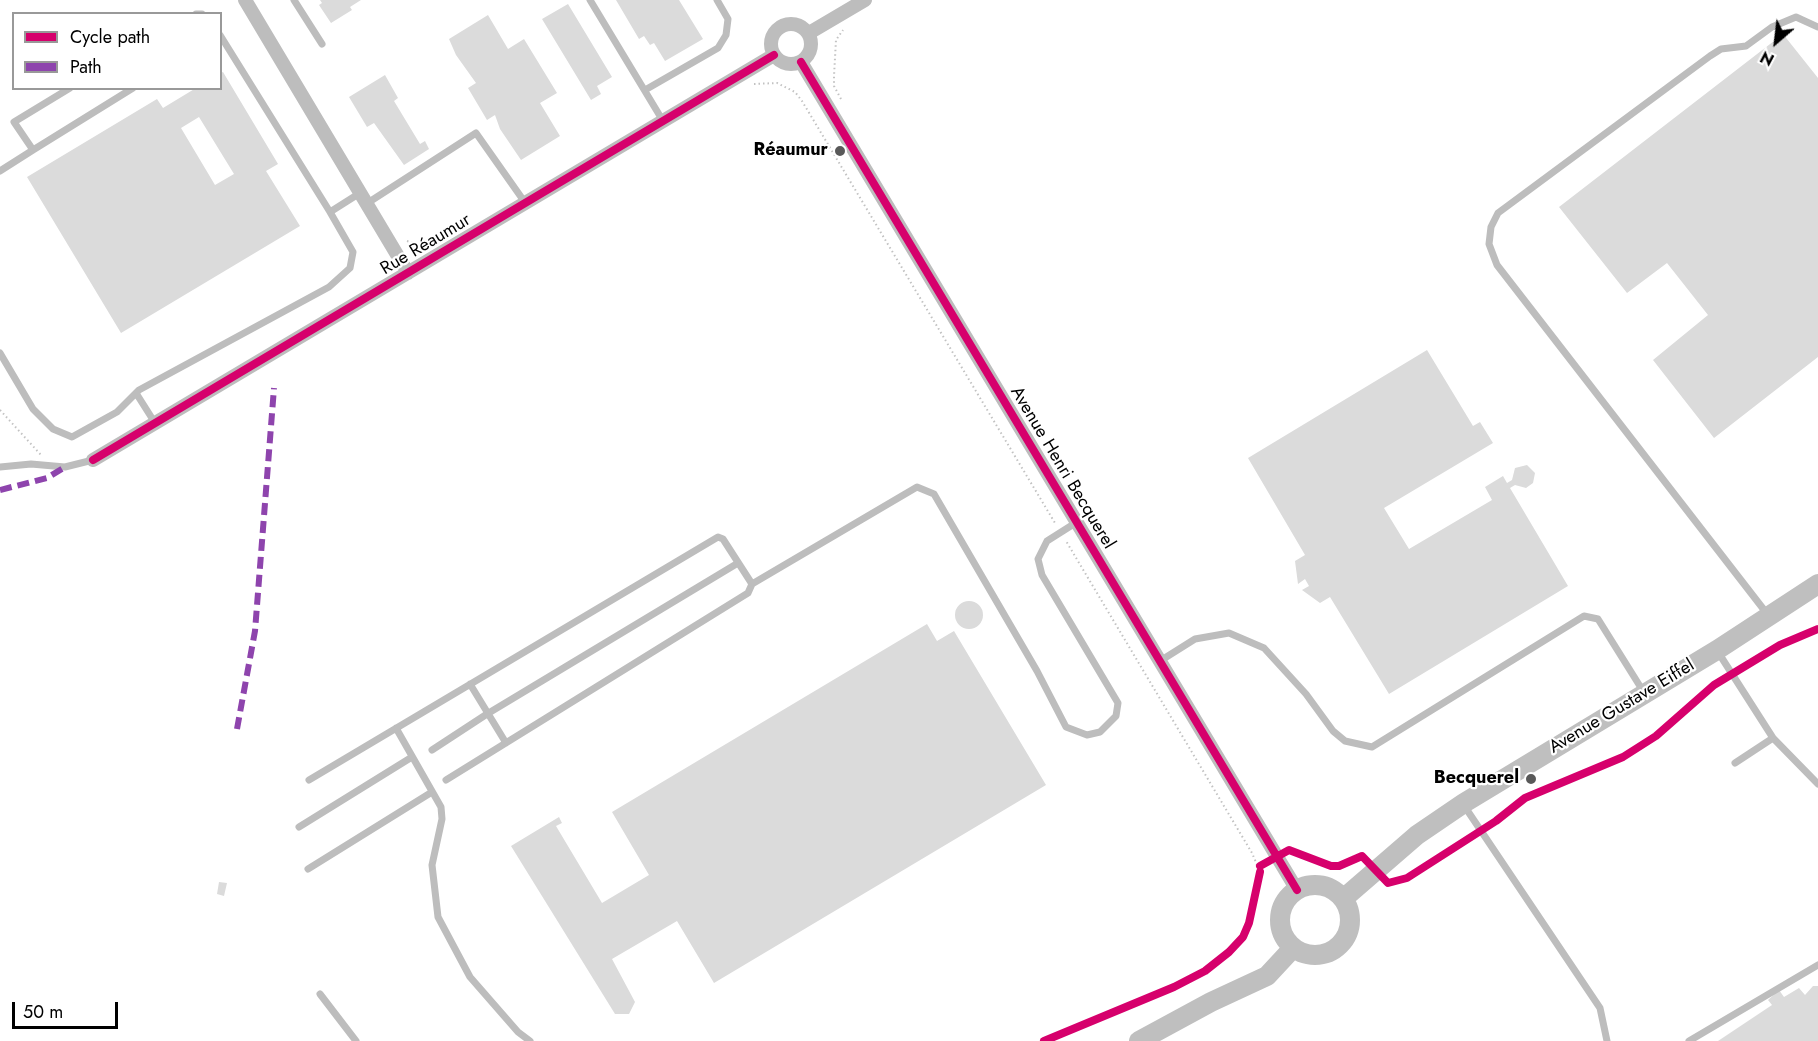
<!DOCTYPE html>
<html>
<head>
<meta charset="utf-8">
<style>
  body { margin:0 }
  #map { position:relative; width:1818px; height:1041px; overflow:hidden; background:#fff; font-family:Jost,sans-serif }
  canvas { display:block }
  .legend { position:absolute; left:12px; top:12px; width:210px; height:78px; box-sizing:border-box; background:#fff; border:2px solid #999; margin:0; padding:8px 10px; list-style:none; font-size:18px; color:#000 }
  .legend li { display:flex; align-items:center; gap:12px; height:30px }
  .legend b { width:30px; border:2px solid #999 }
  .north { position:absolute; left:1746px; top:12px; width:60px; height:60px; -webkit-text-stroke:4px #fff; paint-order:stroke; rotate:208deg; font-size:16px; font-weight:700; line-height:24px; text-align:center; color:#000 }
  .north::after { content:''; display:block; margin:auto; width:21px; height:27px; background:#000; clip-path:polygon(50% 0,100% 100%,50% 72%,0 100%) }
  .scale { position:absolute; left:12px; top:1002px; width:106px; height:27px; box-sizing:border-box; border:3px solid #000; border-top:0; padding-left:8px; font-size:18px; line-height:21px; white-space:nowrap; color:#000; -webkit-text-stroke:4px #fff; paint-order:stroke }
</style>
</head>
<body>
<div id="map">
<canvas width="1818" height="1041"></canvas>
<ul class="legend">
<li><b style="height:8px;background:#d6006c"></b>Cycle path</li>
<li><b style="height:8px;background:#8e44ad"></b>Path</li>
</ul>
<div class="north">N</div>
<div class="scale">50 m</div>
</div>
<script>
const ctx = document.querySelector('canvas').getContext('2d');
ctx.lineJoin = 'round';
function fillPath(path, color) { ctx.fillStyle = color; ctx.fill(path, 'evenodd'); }
const poly = rows => new Path2D(rows.map(r => 'M' + r).join(''));
function stroke(path, color, width, dash) { ctx.strokeStyle = color; ctx.lineWidth = width; ctx.lineCap = dash ? 'butt' : 'round'; ctx.setLineDash(dash || []); ctx.stroke(path); }
function label(font, color, halo, rows, align = 'center') {
  ctx.font = font + ' Jost,sans-serif'; ctx.lineWidth = 4.5; ctx.setLineDash([]); ctx.textBaseline = 'middle'; ctx.strokeStyle = halo; ctx.fillStyle = color; for (const [text, x, y, turn = 0] of rows) {
    ctx.save(); ctx.translate(x, y); ctx.rotate((+turn || 0) * Math.PI / 180); ctx.textAlign = isNaN(turn) ? turn : align; if (halo) ctx.strokeText(text, 0, 0); ctx.fillText(text, 0, 0); ctx.restore();
  }
}
fillPath(poly([
  [320,0,361,0,350,7,352,10,331,23,319,5,322,3],
  [616,0,679,0,703,39,665,61,654,43,650,45,644,36,639,39],
  [568,4,612,77,597,86,601,94,591,100,542,19],
  [488,15,508,49,524,39,557,93,540,103,560,136,521,160,500,129,495,115,487,120,468,88,476,83,456,55,449,39],
  [1783,34,1818,78,1818,357,1714,438,1653,360,1708,315,1667,263,1627,293,1559,207],
  [223,72,278,164,266,171,300,226,121,333,27,177,157,99,163,108,196,88,220,88,220,73],
  [199,117,234,174,215,185,181,128],
  [385,75,398,98,394,101,420,144,425,141,429,149,404,165,374,123,367,127,349,97],
  [1427,350,1473,426,1480,422,1493,443,1384,508,1409,549,1492,500,1485,487,1503,476,1507,483,1512,480,1515,468,1527,465,1535,473,1533,483,1526,488,1515,485,1510,488,1568,586,1389,694,1330,597,1320,603,1302,590,1309,586,1305,579,1298,584,1295,561,1305,555,1248,458],
  '955 615a14 14 0 1 1 28 0a14 14 0 1 1-28 0Z',
  [927,624,937,641,954,631,1046,785,714,983,677,921,612,959,635,1002,629,1014,615,1014,511,846,559,817,562,823,556,826,602,903,649,875,612,812],
  [219,882,227,883,224,896,217,894],
  [1813,986,1818,986,1818,1041,1718,1041,1772,1005,1768,1000,1779,990,1784,997,1799,988,1805,995]
]), '#dbdbdb');
stroke(poly([
  [754,84,777,83,795,92,802,101,1055,523],
  [841,99,834,86,834,76,836,40,843,30],
  [407,241,423,246],
  [0,410,41,455],
  [1741,668,1780,645,1818,629],
  [1489,825,1525,798,1623,757,1656,736,1724,679],
  [1288,850,1331,866,1339,866,1357,856,1364,858],
  [1389,883,1407,878,1472,836],
  [1044,1041,1174,987,1205,971,1229,952,1243,937,1249,923,1260,872,1252,853,1066,541]
]), '#c2c2c2', 2, [1.5, 3]);
stroke(poly([
  [294,0,322,44],
  [590,0,663,121],
  [196,14,202,14],
  [220,35,330,212,360,193],
  [70,88,14,122,33,150,133,88],
  [645,90,718,48,726,35,728,19,717,0],
  [0,171,33,150],
  [366,204,476,133,526,204],
  [0,353,33,409,53,429,72,437,117,412,139,390,329,287,350,268,353,252,330,212],
  [136,393,155,423],
  [0,467,31,464,65,467,93,460],
  [1768,615,1497,265,1489,244,1491,227,1498,213,1710,56,1721,49,1746,46,1772,27,1796,17,1818,27],
  [1718,652,1773,738,1818,784],
  [1160,661,1195,639,1229,633,1264,648,1306,694,1333,731,1345,741,1372,747,1584,616,1598,619,1643,691],
  [470,684,506,743],
  [396,728,441,807,442,819,432,865,438,917,470,977,518,1032,530,1041],
  [432,750,487,714,738,563],
  [1735,763,1773,738],
  [309,780,718,537,723,539,752,584],
  [446,780,748,593,752,584,917,487,934,494,1037,671,1066,727,1087,735,1100,732,1116,716,1118,703,1042,575,1038,559,1047,541,1077,522],
  [1463,804,1600,1008,1607,1041],
  [299,827,412,757],
  [308,869,432,792],
  [320,994,356,1041],
  [1689,1041,1818,965]
]), '#bdbdbd', 7);
stroke(poly([
  [245,0,408,273],
  '771 44a20 20 0 1 1 40 0a20 20 0 1 1-40 0Z',
  [809,33,865,0],
  [801,62,1297,890],
  [93,460,774,55]
]), '#bdbdbd', 14);
stroke(poly([
  '1280 920a35 35 0 1 1 70 0a35 35 0 1 1-70 0Z',
  [1343,899,1417,835,1464,803,1717,650,1818,584],
  [1139,1041,1211,1002,1267,976,1293,948]
]), '#bfbfbf', 20);
stroke(poly([
  [0,490,47,478,65,467],
  [237,729,255,631,274,388]
]), '#8e44ad', 6, [12, 6]);
stroke(poly([
  [801,62,1297,890],
  [93,460,774,55],
  [1260,866,1289,850,1331,866,1339,866,1362,856,1388,883,1407,878,1496,821,1525,798,1623,757,1656,736,1714,685,1780,645,1818,629],
  [1044,1041,1174,987,1205,971,1229,952,1243,937,1249,923,1260,872]
]), '#d6006c', 8);
for (const [x, y, r, color] of [
  [840,151,6,"#595959"],
  [1531,779,6,"#595959"]
]) { const dot = new Path2D(); dot.arc(x, y, r, 0, 2 * Math.PI); ctx.fillStyle = color; ctx.fill(dot); stroke(dot, '#fff', 2); }
label('bold 18px', '#000', '#fff', [
  ["Réaumur",828,151],
  ["Becquerel",1519,779]
], 'right');
label('18px', '#000', '#fff', [
  ["Rue Réaumur",426,245,-31],
  ["Avenue Henri Becquerel",1062,468,59],
  ["Avenue Gustave Eiffel",1622,707,-31]
]);
</script>
</body>
</html>
